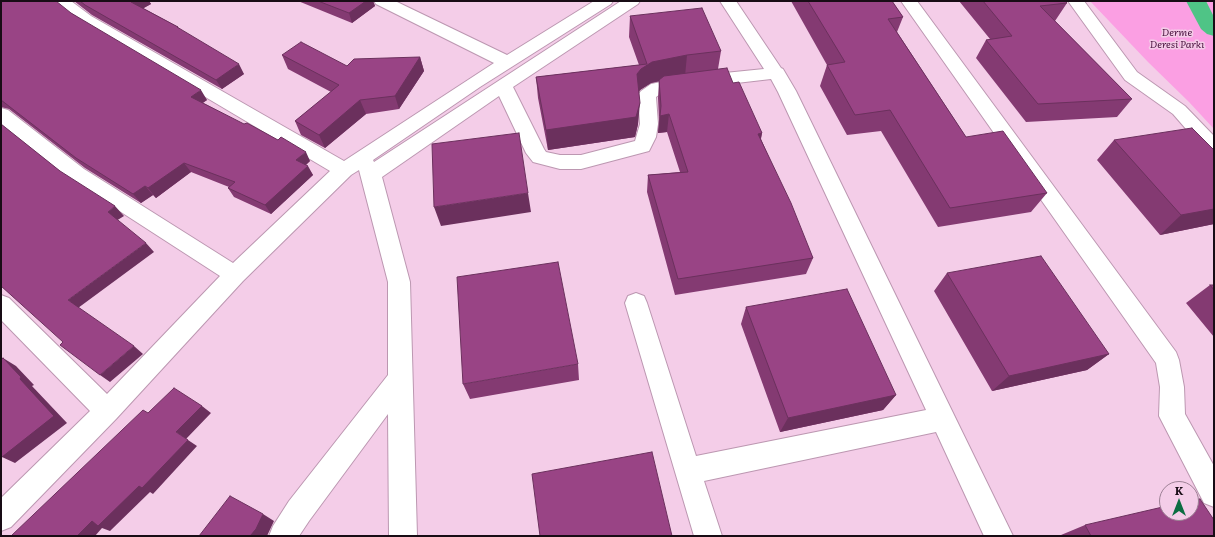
<!DOCTYPE html>
<html>
<head>
<meta charset="utf-8">
<style>
  body { margin:0 }
  #map { position:relative; width:1215px; height:537px; overflow:hidden; background:#f4cde8; font-family:Literata,serif }
  canvas { display:block }
  .frame { position:absolute; inset:0; border:2px solid #180c15; pointer-events:none }
  .north { position:absolute; left:1159px; top:481px; width:40px; height:40px; box-sizing:border-box; background:#f4cde8; border:1px solid #9c8094; border-radius:50%; rotate:0deg; font-size:11px; font-weight:700; line-height:16px; text-align:center; color:#180c15 }
  .north::after { content:''; display:block; margin:auto; width:14px; height:18px; background:#0c6d42; clip-path:polygon(50% 0,100% 100%,50% 72%,0 100%) }
</style>
</head>
<body>
<div id="map">
<canvas width="1215" height="537"></canvas>
<div class="frame"></div>
<div class="north">K</div>
</div>
<script>
const ctx = document.querySelector('canvas').getContext('2d');
ctx.lineJoin = 'round';
function fillPath(path, color) { ctx.fillStyle = color; ctx.fill(path, 'evenodd'); }
const poly = rows => new Path2D(rows.map(r => 'M' + r).join(''));
function stroke(path, color, width, dash) { ctx.strokeStyle = color; ctx.lineWidth = width; ctx.lineCap = dash ? 'butt' : 'round'; ctx.setLineDash(dash || []); ctx.stroke(path); }
function label(font, color, halo, rows, align = 'center') {
  ctx.font = font + ' Literata,serif'; ctx.lineWidth = 3; ctx.setLineDash([]); ctx.textBaseline = 'middle'; ctx.strokeStyle = halo; ctx.fillStyle = color; for (const [text, x, y, turn = 0] of rows) {
    ctx.save(); ctx.translate(x, y); ctx.rotate((+turn || 0) * Math.PI / 180); ctx.textAlign = isNaN(turn) ? turn : align; if (halo) ctx.strokeText(text, 0, 0); ctx.fillText(text, 0, 0); ctx.restore();
  }
}
fillPath(poly([
  [1090,1,1214,1,1214,129,1189,102,1148,62]
]), '#fb9fe3');
fillPath(poly([
  [1186,1,1206,1,1214,17,1214,36,1207,34,1201,29,1186,1]
]), '#4fc486');
const minor = poly([
  [53,1,71,1,91,16,344,161,494,63,376,4,374,1,395,1,507,55,594,1,613,1,611,4,480,87,373,160,374,162,621,1,640,1,638,4,513,87,544,149,546,152,560,155,581,155,635,141,640,124,638,95,641,91,651,84,685,77,764,69,720,1,736,1,781,68,783,69,796,91,1013,536,984,536,936,432,704,481,722,536,694,536,625,303,628,296,636,293,644,296,647,303,696,456,926,410,778,92,771,79,685,89,662,93,656,97,658,124,656,137,649,151,581,169,560,169,533,162,526,153,499,96,382,177,410,282,417,536,389,536,388,414,309,521,299,536,269,536,273,526,289,501,388,375,388,282,359,170,351,175,243,281,116,419,11,527,1,531,1,498,90,411,1,320,1,295,9,298,107,394,220,276,70,179,1,124,1,108,8,110,84,169,233,263,330,171,79,22,53,1],
  [901,1,917,1,1176,352,1179,360,1184,387,1185,414,1214,466,1214,507,1204,503,1159,416,1160,387,1156,363,901,1],
  [1068,1,1084,1,1137,72,1185,106,1214,136,1214,155,1207,153,1173,114,1125,80,1068,1]
]);
stroke(minor, '#bc97b1', 2);
fillPath(minor, '#fff');
fillPath(poly([
  [1,1,71,13,207,100,203,103,310,161,306,165,313,175,271,214,234,197,228,188,229,187,191,172,156,198,153,195,141,203,85,168,9,109,1,107],
  [74,1,149,1,151,4,143,8,178,27,179,29,244,74,222,89,92,15],
  [298,1,373,1,375,6,352,23],
  [791,1,892,1,903,17,897,32,966,137,1047,193,1031,212,938,227,881,131,847,135,820,86,827,65],
  [959,1,1065,1,1067,3,1055,21,1132,99,1117,117,1026,122,976,58,986,40,990,39],
  [630,16,721,51,718,69,733,83,762,133,761,139,813,258,806,274,675,295,647,192,648,175,680,172,667,132,658,133,659,120,658,98,659,81,651,83,640,90,639,92,638,124,635,137,548,150,538,98,536,77,639,65,629,37],
  [282,55,347,66,420,57,424,71,399,109,366,114,325,148,301,135,295,121,331,92,288,69],
  [1114,140,1214,150,1214,224,1160,235,1097,160],
  [947,273,1109,354,1087,370,992,391,934,291],
  [1210,285,1214,285,1214,337,1186,303],
  [746,307,896,395,883,410,780,432,741,324],
  [578,364,579,380,470,399,463,384],
  [1085,525,1214,536,1062,536,1061,535]
]), '#843a72');
fillPath(poly([
  [132,1,149,1,151,4,137,12,131,2],
  [366,1,373,1,375,6,352,23,349,13],
  [687,55,685,76,651,83,640,90,636,95,637,74,641,69,652,62],
  [420,57,424,71,399,109,395,96],
  [239,64,244,74,222,89,216,80],
  [201,90,207,100,197,106,191,97],
  [360,100,366,114,325,148,319,135],
  [640,103,638,124,635,137,548,150,546,130],
  [669,114,667,132,658,133,660,116],
  [762,133,758,151,758,134],
  [306,152,310,161,301,169,296,160],
  [184,163,191,172,156,198,148,188],
  [308,166,313,175,271,214,265,205],
  [145,186,153,195,141,203,133,194],
  [528,193,531,212,441,226,434,207],
  [115,206,124,216,116,221,108,212],
  [1214,209,1214,224,1160,235,1181,215],
  [146,243,154,252,78,308,68,300],
  [134,346,143,354,110,382,100,375],
  [1109,354,1087,370,992,391,1009,376],
  [3,358,16,366,34,385,32,386,67,423,15,463,2,457,20,379],
  [896,395,883,410,780,432,788,418],
  [202,406,211,413,186,439,176,432],
  [188,440,197,446,153,494,150,492,110,531,102,528,95,536,77,536,92,521,139,486],
  [263,514,274,521,267,536,250,536]
]), '#6b305d');
const building = poly([
  [1,1,56,1,71,13,201,90,191,97,244,124,247,123,278,140,281,137,306,152,296,160,308,166,265,205,228,188,235,182,184,163,148,188,145,186,133,194,76,158,1,100,1,1],
  [80,1,132,1,131,2,178,27,177,27,239,64,216,80,85,5,80,1],
  [318,1,366,1,349,13,318,1],
  [808,1,892,1,903,17,888,19,966,137,1003,131,1047,193,950,208,890,110,855,115,827,65,845,62,808,1],
  [983,1,1065,1,1067,3,1040,6,1132,99,1038,104,986,40,1012,36,983,1],
  [702,8,721,51,687,55,652,62,641,69,637,74,640,103,636,117,546,130,536,77,647,64,630,16,702,8],
  [301,42,347,66,354,59,420,57,395,96,360,100,319,135,295,121,339,85,282,55,301,42],
  [727,68,733,83,739,82,762,133,758,134,791,203,813,258,678,279,648,175,688,172,669,114,660,116,661,106,659,80,664,76,727,68],
  [1,124,60,171,115,206,108,212,146,243,68,300,134,346,100,375,60,345,63,342,1,286,1,124],
  [1192,128,1214,150,1214,209,1181,215,1114,140,1192,128],
  [519,133,528,193,434,207,432,144,519,133],
  [1041,256,1109,354,1009,376,947,273,1041,256],
  [558,262,578,364,463,384,457,277,558,262],
  [1210,285,1214,285,1214,290,1210,285],
  [847,289,896,395,788,418,746,307,847,289],
  [3,358,21,377,20,379,54,416,2,457,1,456,1,360,3,358],
  [174,388,202,406,176,432,188,440,142,488,139,486,98,526,92,521,77,536,11,536,143,410,148,413,174,388],
  [652,452,672,536,540,536,532,474,652,452],
  [230,496,263,514,256,529,250,536,199,536,230,496],
  [1200,499,1214,520,1214,536,1091,536,1085,525,1167,506,1167,513,1191,513,1191,501,1200,499]
]);
fillPath(building, '#994485');
stroke(building, '#6b305d', 1);
label('italic 10px', '#460e3b', '#f4cde8', [
  ["Derme",1177,33],
  ["Deresi Parkı",1177,45]
]);
</script>
</body>
</html>
